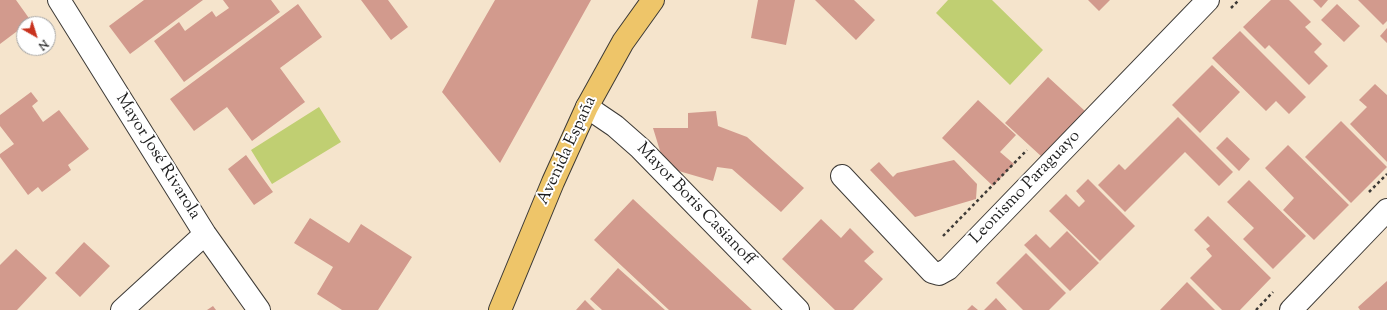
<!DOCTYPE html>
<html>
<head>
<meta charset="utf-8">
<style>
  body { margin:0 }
  #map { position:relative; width:1387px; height:310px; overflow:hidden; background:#f5e4cc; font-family:"Sorts Mill Goudy",serif }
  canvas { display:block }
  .north { position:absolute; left:16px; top:16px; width:40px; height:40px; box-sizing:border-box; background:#fff; border:1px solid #a4a4a4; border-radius:50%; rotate:141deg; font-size:11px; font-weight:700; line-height:16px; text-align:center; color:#1c1c1c }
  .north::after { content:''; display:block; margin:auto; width:14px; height:18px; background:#c8321e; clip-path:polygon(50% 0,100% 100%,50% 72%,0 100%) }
</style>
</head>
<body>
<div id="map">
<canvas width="1387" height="310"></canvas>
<div class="north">N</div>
</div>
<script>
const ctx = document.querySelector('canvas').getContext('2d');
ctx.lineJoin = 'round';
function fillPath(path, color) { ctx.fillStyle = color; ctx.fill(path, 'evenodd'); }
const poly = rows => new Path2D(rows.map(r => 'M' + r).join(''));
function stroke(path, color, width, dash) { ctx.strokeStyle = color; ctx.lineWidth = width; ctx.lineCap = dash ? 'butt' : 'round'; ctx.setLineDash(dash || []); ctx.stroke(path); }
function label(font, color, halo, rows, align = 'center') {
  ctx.font = font + ' "Sorts Mill Goudy",serif'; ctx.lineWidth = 4; ctx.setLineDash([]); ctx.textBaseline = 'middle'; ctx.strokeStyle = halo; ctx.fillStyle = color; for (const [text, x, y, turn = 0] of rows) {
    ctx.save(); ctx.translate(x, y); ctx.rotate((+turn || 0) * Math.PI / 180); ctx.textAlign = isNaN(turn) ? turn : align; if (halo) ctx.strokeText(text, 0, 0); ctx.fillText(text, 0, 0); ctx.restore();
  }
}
fillPath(poly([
  [948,0,992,0,1043,50,1010,85,936,13],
  [319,107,341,142,272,184,251,150]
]), '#c0cf72');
fillPath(poly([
  [0,0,16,0,31,21,27,24,24,24,24,26,0,44],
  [144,0,203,0,130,54,109,26],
  [223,0,271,0,280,12,184,82,154,41,179,22,185,31,212,11,216,17,229,8],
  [361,0,388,0,408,27,391,40],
  [495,0,591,0,500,163,442,92],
  [758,0,795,0,786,45,751,38],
  [815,0,854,0,875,20,856,40],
  [1088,0,1110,0,1099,11],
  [1271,0,1289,0,1311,22,1305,27,1322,44,1314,52,1328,66,1309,85,1269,45,1265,49,1243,27],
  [1313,0,1328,0,1321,8],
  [1358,0,1387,0,1387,21,1383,25],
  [298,4,322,37,280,68,305,102,252,141,227,107,194,131,170,99],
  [1337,4,1360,26,1344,42,1321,20],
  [1387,28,1387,43,1380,36],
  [1240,31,1306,97,1289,114,1276,101,1266,111,1212,58],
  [1212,65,1240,92,1200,133,1172,105],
  [1048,77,1085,111,1042,157,1005,123],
  [1375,84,1387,95,1387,162,1350,124,1367,107,1359,100],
  [31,92,38,101,32,106,43,122,59,110,89,149,68,165,71,170,42,192,38,187,28,195,0,157,0,154,14,144,0,126,0,115],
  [978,100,1016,135,1000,152,1014,164,993,186,942,138],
  [716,111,718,126,747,137,804,188,781,212,732,169,717,167,713,181,665,167,653,128,688,128,688,113],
  [1178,117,1233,172,1219,186,1185,152,1125,212,1098,185,1119,164,1125,170],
  [1341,121,1387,167,1351,203,1305,157],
  [1227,137,1250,159,1239,171,1216,148],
  [1288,145,1349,205,1314,240,1283,210,1294,198,1265,168],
  [246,155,273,192,254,205,228,169],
  [954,160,977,184,976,199,915,217,870,170,879,162,893,177,897,173],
  [1088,179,1135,226,1100,261,1049,211,1066,194,1079,207,1085,201,1076,191],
  [1249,180,1306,236,1273,269,1243,239,1254,228,1227,202],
  [633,199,752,310,669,310,594,240],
  [1208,216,1271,278,1240,310,1222,310,1190,278,1212,256,1206,249,1210,246,1194,230],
  [310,218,349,243,361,224,412,257,378,310,342,310,317,294,333,267,294,243],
  [821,219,841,238,850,228,874,252,864,261,883,279,853,310,835,310,782,259],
  [1067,231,1099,263,1070,291,1024,245,1036,234,1050,248],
  [84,242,110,266,80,297,55,273],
  [16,249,47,278,17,310,0,310,0,265],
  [1026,253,1066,293,1049,310,1023,310,996,283],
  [618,268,665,310,602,310,590,299],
  [1387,281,1387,310,1360,310,1358,307],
  [1187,282,1215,310,1160,310],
  [996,298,1007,310,984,310],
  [585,300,595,310,576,310],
  [972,305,978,310,967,310],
  [213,306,216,310,207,310]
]), '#d29a8d');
const minor = poly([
  [59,0,205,234,259,310],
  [587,107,615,126,640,148,798,310],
  [842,176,932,272,939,274,948,269,1208,0],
  [122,310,205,234],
  [1291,310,1387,210]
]);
const major = poly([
  [500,310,553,182,587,107,623,42,653,0]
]);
stroke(minor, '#3d3a36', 24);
stroke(major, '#3d3a36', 24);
stroke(poly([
  [1231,8,1239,0],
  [1369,192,1387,174],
  [943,236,1027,150],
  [1256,310,1273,292]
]), '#3d3a36', 2.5, [3, 3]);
stroke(minor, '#fff', 22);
stroke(major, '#eec569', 22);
label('17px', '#1c1c1c', '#fff', [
  ["Avenida España",568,151,-65],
  ["Mayor José Rivarola",157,157,58],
  ["Leonismo Paraguayo",1026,188,-46],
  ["Mayor Boris Casianoff",695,205,46]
]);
</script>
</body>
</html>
